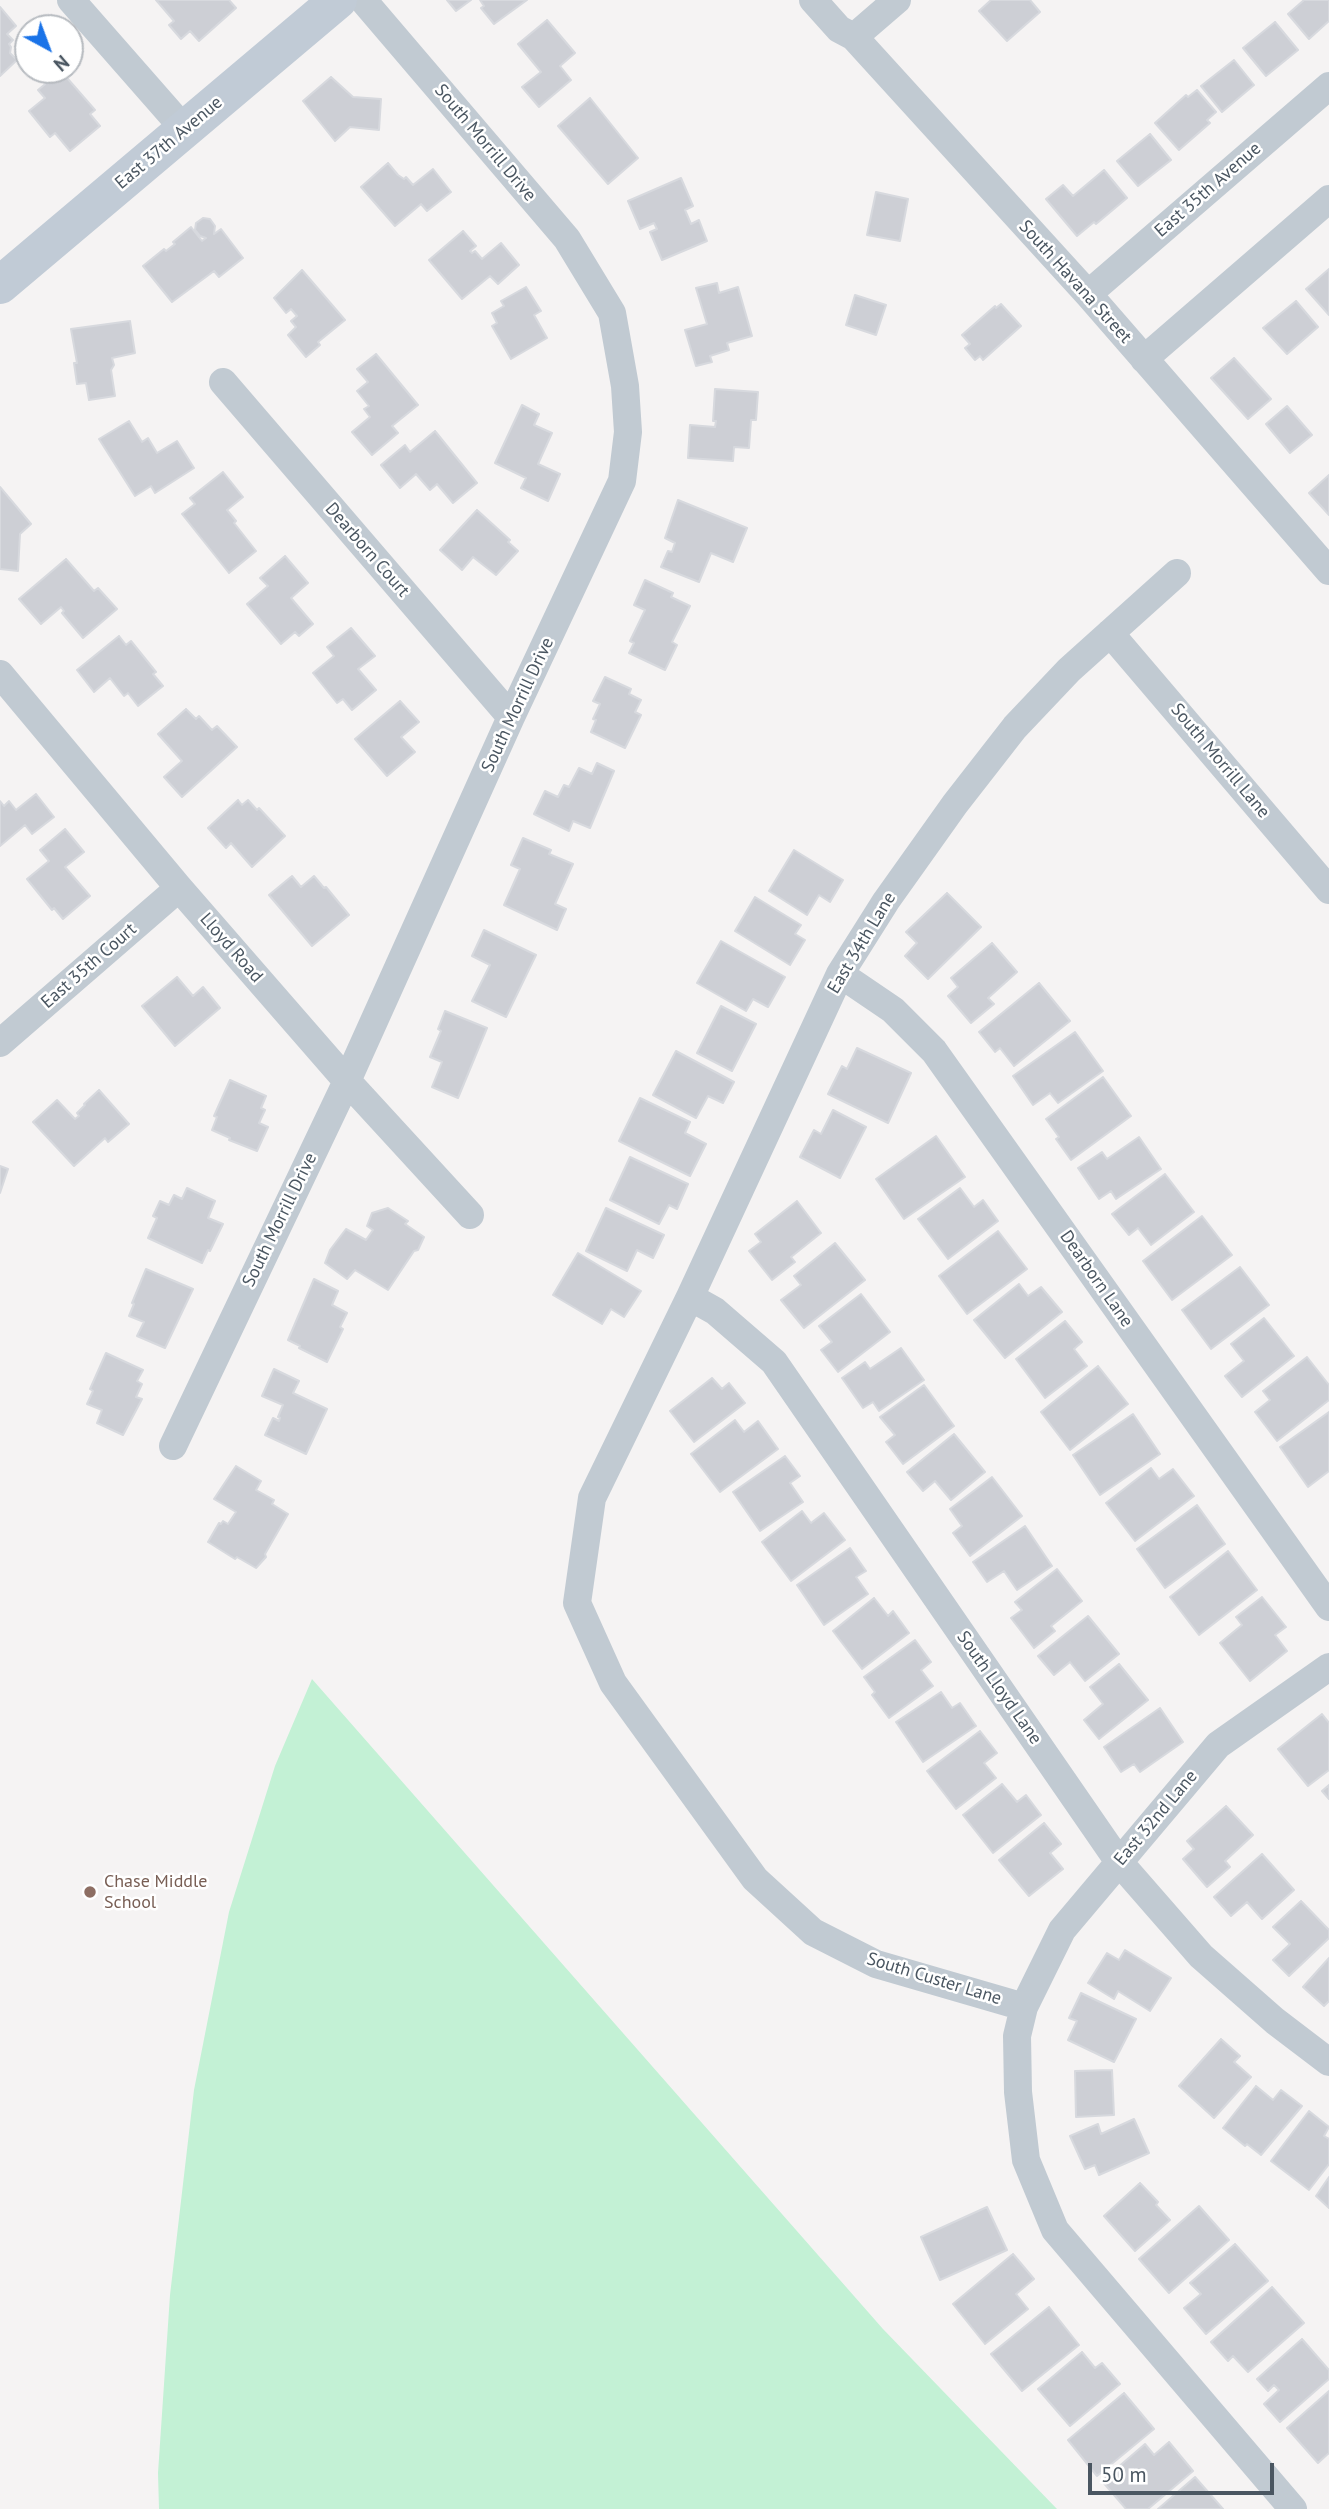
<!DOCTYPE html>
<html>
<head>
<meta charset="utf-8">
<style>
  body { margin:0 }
  #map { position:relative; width:1329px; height:2509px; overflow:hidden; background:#f5f3f3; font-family:"PT Sans",sans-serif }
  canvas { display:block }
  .north { position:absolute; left:14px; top:14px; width:70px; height:70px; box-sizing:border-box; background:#fff; border:2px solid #b7bbc0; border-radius:50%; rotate:139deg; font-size:19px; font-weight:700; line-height:28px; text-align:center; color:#4a5661 }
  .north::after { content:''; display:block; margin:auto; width:24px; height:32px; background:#1a73e8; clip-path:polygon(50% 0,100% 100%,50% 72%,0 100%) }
  .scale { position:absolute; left:1088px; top:2463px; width:186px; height:32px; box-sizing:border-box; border:4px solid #4a5661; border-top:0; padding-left:9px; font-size:21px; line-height:24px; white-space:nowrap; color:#4a5661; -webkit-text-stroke:5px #fff; paint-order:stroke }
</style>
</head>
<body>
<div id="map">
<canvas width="1329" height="2509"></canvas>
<div class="north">N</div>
<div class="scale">50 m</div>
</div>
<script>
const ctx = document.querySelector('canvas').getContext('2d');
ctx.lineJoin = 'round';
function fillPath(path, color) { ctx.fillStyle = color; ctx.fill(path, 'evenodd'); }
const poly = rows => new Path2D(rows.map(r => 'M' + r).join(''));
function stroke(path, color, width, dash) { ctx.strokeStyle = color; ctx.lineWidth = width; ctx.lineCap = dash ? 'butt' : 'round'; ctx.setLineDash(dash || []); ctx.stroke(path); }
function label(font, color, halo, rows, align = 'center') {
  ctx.font = font + ' "PT Sans",sans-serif'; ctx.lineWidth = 5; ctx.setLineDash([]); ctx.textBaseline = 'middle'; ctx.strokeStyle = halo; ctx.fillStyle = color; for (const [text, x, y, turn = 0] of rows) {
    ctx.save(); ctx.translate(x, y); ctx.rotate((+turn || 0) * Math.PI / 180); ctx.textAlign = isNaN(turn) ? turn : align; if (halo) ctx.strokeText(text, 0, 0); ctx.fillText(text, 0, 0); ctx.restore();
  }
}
fillPath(poly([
  [312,1679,883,2329,1057,2509,159,2509,158,2473,170,2295,194,2090,229,1912,275,1766]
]), '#c3f1d5');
const building = poly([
  [156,0,229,0,236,8,199,41,190,31,181,39,169,25,174,21,156,0],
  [447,0,471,0,456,11,447,0],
  [480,0,527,0,494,24,481,8,484,6,480,0],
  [991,0,1030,0,1040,12,1007,41,979,11,991,0],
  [1304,0,1329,0,1329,21,1309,39,1288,14,1304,0],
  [0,7,16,26,7,34,13,40,9,44,11,47,10,53,17,60,0,76,0,7],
  [547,20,575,53,560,66,571,80,539,107,522,87,541,72,518,44,547,20],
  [1275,22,1298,50,1266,76,1243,48,1275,22],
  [1234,60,1254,85,1222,112,1201,86,1234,60],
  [61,71,95,110,90,114,100,126,70,151,55,133,50,137,29,111,45,98,38,90,61,71],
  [331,77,353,97,381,99,379,130,350,127,335,141,303,101,331,77],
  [1197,90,1216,112,1207,120,1210,123,1179,150,1155,123,1186,95,1188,97,1197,90],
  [590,98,638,158,608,184,558,126,590,98],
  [1150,134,1171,160,1138,186,1117,161,1150,134],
  [388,163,398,175,404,179,406,177,413,185,433,169,451,192,427,211,421,204,395,226,361,187,388,163],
  [1104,170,1127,198,1096,224,1094,222,1077,236,1046,199,1063,185,1073,196,1104,170],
  [681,178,693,206,685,210,691,224,699,220,707,241,662,260,650,232,657,229,654,223,640,229,628,201,681,178],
  [876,192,908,199,900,241,867,235,876,192],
  [203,218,210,219,215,226,214,234,221,229,243,258,219,277,214,271,172,302,143,266,164,249,166,251,175,244,173,242,191,227,202,241,206,238,200,236,195,230,196,223,203,218],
  [463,231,476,246,470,251,472,253,475,251,482,259,501,243,519,265,498,284,490,276,462,299,429,260,463,231],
  [1329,269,1329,315,1306,289,1329,269],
  [302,270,345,320,318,342,320,345,306,357,288,335,296,327,291,321,297,316,291,309,286,313,274,298,302,270],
  [717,283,719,293,738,287,752,336,727,343,729,350,710,356,712,362,696,366,685,330,707,324,696,288,717,283],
  [526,287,541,311,534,315,547,338,511,359,492,326,497,323,492,313,504,306,501,301,526,287],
  [855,295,886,305,876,335,846,325,855,295],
  [1296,301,1318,327,1287,354,1263,328,1296,301],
  [1001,304,1021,326,983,360,980,356,975,360,965,348,970,344,962,335,995,306,996,308,1001,304],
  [130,321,135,353,112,358,114,365,111,370,115,396,89,400,86,383,77,384,74,363,77,363,71,329,130,321],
  [376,354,418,405,392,426,398,433,372,455,352,432,370,417,364,409,369,406,357,391,368,382,357,369,376,354],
  [1234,358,1271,399,1248,419,1211,378,1234,358],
  [715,389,758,392,756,420,751,420,749,448,734,447,733,461,688,458,690,425,715,427,716,421,713,421,715,389],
  [522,405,539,414,534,425,552,433,538,464,560,474,548,501,521,488,526,478,495,463,522,405],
  [1287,406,1312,435,1290,453,1266,424,1287,406],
  [129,421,142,442,148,438,157,453,177,441,194,468,155,493,151,486,135,496,99,439,129,421],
  [435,431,477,483,453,503,437,484,430,490,416,474,400,488,381,465,405,445,410,452,435,431],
  [223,472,243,497,227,510,236,521,234,523,256,551,229,573,182,514,195,504,190,498,223,472],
  [1329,475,1329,515,1309,493,1329,475],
  [0,487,31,524,20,534,18,571,0,569,0,487],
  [678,500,747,528,733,562,711,553,699,582,661,567,668,551,672,552,675,543,665,538,678,500],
  [477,510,510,540,508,542,518,551,496,575,473,557,462,570,440,550,477,510],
  [285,556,308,583,291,598,313,624,299,636,295,632,281,644,247,604,268,586,260,578,285,556],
  [66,559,94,591,98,588,117,609,83,638,62,613,64,611,61,607,41,624,19,599,66,559],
  [645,580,673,593,671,597,690,606,672,642,677,645,665,670,629,653,634,643,630,641,645,610,634,605,645,580],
  [351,628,375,656,358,669,376,690,352,710,343,699,337,703,313,673,334,656,327,647,351,628],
  [119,636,126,645,131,641,156,672,153,674,163,686,138,706,128,693,124,696,110,678,94,692,77,670,119,636],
  [605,677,631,689,629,694,641,700,635,712,641,715,625,748,591,732,596,720,593,719,600,704,593,701,605,677],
  [400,701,419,722,401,737,415,752,387,776,355,739,400,701],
  [186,709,196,719,199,716,212,730,217,726,237,747,182,797,164,777,182,761,158,734,186,709],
  [597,763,614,771,590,828,573,821,569,831,534,814,545,791,558,797,564,785,569,787,579,768,592,774,597,763],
  [36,794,54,817,32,834,25,825,0,846,0,801,4,806,9,801,16,810,36,794],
  [238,800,242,805,248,800,257,810,259,808,285,836,252,867,231,843,226,848,208,828,238,800],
  [65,829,84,852,65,867,90,896,63,919,54,908,52,910,27,879,49,861,40,850,65,829],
  [523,838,551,850,549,854,573,864,555,904,566,909,557,930,504,905,520,869,511,865,523,838],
  [794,850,843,880,830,902,819,895,807,915,769,891,794,850],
  [292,876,301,887,314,876,324,888,326,887,349,915,312,946,269,895,292,876],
  [947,893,981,927,928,979,905,956,917,943,906,932,947,893],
  [755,897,801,925,795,934,805,940,790,965,735,931,755,897],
  [484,930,536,955,506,1017,472,1001,490,965,472,956,484,930],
  [721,941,785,977,768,1007,753,999,746,1011,697,983,721,941],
  [992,943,1017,972,988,998,994,1004,971,1023,948,996,958,987,951,978,992,943],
  [177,977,193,996,203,987,220,1008,175,1046,142,1006,177,977],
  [1039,983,1070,1021,1014,1066,1000,1048,995,1052,979,1032,1039,983],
  [721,1006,756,1024,732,1071,697,1053,721,1006],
  [445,1011,487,1028,458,1098,432,1087,442,1062,430,1057,441,1031,438,1029,445,1011],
  [1075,1032,1103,1071,1058,1103,1050,1093,1033,1105,1013,1076,1075,1032],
  [857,1048,911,1073,888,1123,828,1094,842,1066,847,1069,857,1048],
  [676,1051,734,1082,723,1103,708,1096,696,1118,653,1095,676,1051],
  [1103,1077,1131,1116,1071,1160,1056,1139,1059,1137,1046,1119,1103,1077],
  [230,1080,266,1096,261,1108,265,1110,259,1123,268,1127,257,1151,229,1140,230,1138,212,1130,217,1117,214,1116,230,1080],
  [99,1090,129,1124,108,1142,105,1138,74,1166,33,1122,57,1100,75,1119,79,1116,77,1113,85,1105,84,1104,99,1090],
  [640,1098,690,1122,685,1133,706,1144,690,1176,619,1141,640,1098],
  [833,1110,866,1127,840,1178,800,1157,814,1130,821,1134,833,1110],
  [936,1136,965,1177,904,1219,876,1179,936,1136],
  [1139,1137,1161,1169,1116,1199,1111,1191,1099,1199,1078,1168,1102,1152,1107,1159,1139,1137],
  [630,1157,688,1184,677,1209,669,1205,659,1224,610,1200,630,1157],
  [0,1166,8,1169,0,1193,0,1166],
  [1165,1174,1194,1212,1151,1245,1138,1228,1129,1235,1112,1214,1165,1174],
  [187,1188,215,1201,208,1218,223,1224,210,1251,208,1250,202,1263,148,1238,157,1218,153,1216,160,1201,169,1205,174,1195,182,1199,187,1188],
  [960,1188,974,1207,983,1200,998,1221,948,1259,918,1219,960,1188],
  [797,1201,821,1233,791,1257,795,1262,772,1280,749,1251,761,1242,755,1234,797,1201],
  [388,1208,408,1221,405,1224,424,1237,418,1250,414,1251,388,1290,355,1270,347,1279,325,1263,330,1250,346,1229,366,1240,373,1230,367,1226,372,1213,388,1208],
  [606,1208,664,1235,653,1258,637,1250,627,1271,586,1251,606,1208],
  [1202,1216,1232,1255,1172,1300,1143,1261,1202,1216],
  [998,1231,1027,1269,967,1314,939,1276,998,1231],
  [835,1243,865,1280,804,1328,781,1300,801,1285,794,1276,835,1243],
  [578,1253,641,1291,624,1317,611,1309,602,1324,553,1295,578,1253],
  [1240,1267,1269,1305,1211,1349,1182,1310,1240,1267],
  [146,1269,193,1289,165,1348,137,1336,144,1322,129,1316,134,1304,132,1303,146,1269],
  [314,1279,338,1291,332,1305,347,1313,340,1327,343,1329,327,1362,299,1348,300,1346,288,1340,314,1279],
  [1019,1284,1028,1296,1041,1287,1062,1312,1005,1358,974,1320,1019,1284],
  [861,1294,890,1332,838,1372,821,1350,832,1342,819,1326,861,1294],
  [1264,1318,1294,1356,1242,1397,1225,1376,1244,1361,1231,1344,1264,1318],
  [1065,1321,1082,1342,1074,1349,1087,1366,1045,1398,1016,1359,1065,1321],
  [901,1348,924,1380,879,1411,873,1402,863,1408,842,1378,865,1362,870,1369,901,1348],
  [106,1353,143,1370,137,1381,142,1384,136,1397,142,1399,123,1435,97,1423,102,1410,87,1404,93,1391,90,1389,106,1353],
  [1307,1357,1329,1385,1329,1400,1277,1441,1255,1412,1270,1400,1263,1391,1307,1357],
  [1098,1366,1128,1404,1070,1450,1041,1412,1098,1366],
  [274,1369,299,1381,293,1393,327,1409,306,1454,265,1435,273,1418,279,1421,280,1418,278,1417,283,1405,262,1396,274,1369],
  [712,1378,722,1389,729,1383,745,1403,694,1442,670,1411,712,1378],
  [924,1385,954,1426,903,1464,886,1442,895,1435,880,1417,924,1385],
  [1329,1412,1329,1471,1308,1487,1280,1447,1329,1412],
  [1133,1414,1160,1454,1100,1495,1073,1455,1133,1414],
  [735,1420,744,1432,758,1421,778,1449,720,1492,691,1454,735,1420],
  [954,1434,985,1472,951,1500,935,1481,923,1491,907,1472,954,1434],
  [785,1456,800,1476,790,1483,803,1502,760,1531,733,1492,785,1456],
  [236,1466,261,1481,256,1490,274,1500,272,1504,288,1514,265,1554,266,1557,256,1568,237,1557,235,1559,208,1542,219,1523,221,1524,223,1521,228,1524,236,1512,214,1499,236,1466],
  [1151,1468,1159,1479,1173,1469,1194,1496,1135,1541,1106,1503,1151,1468],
  [992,1477,1022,1516,970,1556,953,1533,962,1526,950,1509,992,1477],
  [1197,1505,1225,1544,1165,1588,1137,1549,1197,1505],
  [802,1511,811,1523,824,1513,845,1540,791,1581,762,1542,802,1511],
  [1025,1526,1052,1566,1017,1590,1004,1571,987,1582,973,1562,1025,1526],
  [850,1548,866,1571,856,1577,868,1594,824,1625,797,1585,850,1548],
  [1228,1551,1257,1590,1199,1635,1170,1597,1228,1551],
  [1057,1569,1082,1601,1051,1626,1055,1631,1034,1648,1011,1618,1022,1610,1015,1602,1057,1569],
  [1262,1597,1286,1627,1275,1635,1287,1651,1250,1681,1220,1643,1242,1625,1236,1617,1262,1597],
  [874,1598,888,1616,893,1611,909,1633,862,1669,833,1631,874,1598],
  [1088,1616,1119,1654,1085,1681,1070,1662,1054,1675,1038,1656,1088,1616],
  [915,1640,931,1662,921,1670,933,1686,889,1718,872,1695,875,1692,864,1677,915,1640],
  [1119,1664,1148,1700,1099,1739,1084,1720,1103,1704,1090,1687,1119,1664],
  [941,1692,952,1708,960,1703,976,1726,923,1762,896,1722,941,1692],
  [1160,1708,1183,1742,1140,1772,1134,1764,1121,1772,1104,1747,1160,1708],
  [1322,1714,1329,1723,1329,1770,1308,1786,1278,1749,1322,1714],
  [980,1731,997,1753,984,1763,996,1778,956,1809,927,1771,980,1731],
  [1002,1784,1017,1802,1026,1795,1041,1815,993,1853,963,1815,1002,1784],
  [1329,1785,1329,1799,1322,1791,1329,1785],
  [1226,1806,1253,1835,1225,1861,1230,1867,1207,1887,1183,1859,1194,1849,1187,1841,1226,1806],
  [1044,1823,1061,1844,1050,1853,1063,1869,1029,1896,999,1860,1044,1823],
  [1262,1854,1294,1890,1262,1919,1247,1902,1231,1916,1214,1897,1262,1854],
  [1301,1901,1329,1930,1329,1938,1289,1976,1273,1960,1290,1944,1273,1927,1301,1901],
  [1125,1950,1171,1978,1150,2011,1118,1991,1114,1999,1088,1983,1107,1953,1119,1960,1125,1950],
  [1329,1958,1329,2001,1324,2006,1303,1987,1329,1958],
  [1081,1993,1136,2019,1114,2062,1068,2040,1077,2021,1069,2018,1081,1993],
  [1221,2039,1240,2056,1234,2062,1251,2077,1214,2118,1179,2086,1221,2039],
  [1112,2070,1114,2115,1076,2117,1075,2071,1112,2070],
  [1256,2086,1273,2100,1281,2090,1302,2106,1261,2155,1247,2144,1245,2146,1223,2128,1256,2086],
  [1309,2111,1329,2127,1324,2136,1329,2139,1329,2164,1309,2190,1271,2161,1309,2111],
  [1134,2119,1149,2153,1099,2175,1095,2165,1085,2169,1070,2136,1098,2124,1101,2134,1134,2119],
  [1329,2177,1329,2208,1316,2196,1329,2177],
  [1140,2183,1158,2202,1156,2205,1170,2220,1135,2251,1104,2216,1140,2183],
  [1199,2206,1229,2240,1169,2293,1139,2259,1199,2206],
  [987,2207,1007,2250,940,2280,921,2237,987,2207],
  [1235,2244,1268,2281,1206,2334,1184,2308,1201,2294,1190,2283,1235,2244],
  [1013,2254,1034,2279,1016,2294,1028,2309,985,2344,953,2304,1013,2254],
  [1272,2287,1304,2323,1248,2372,1233,2356,1228,2361,1211,2342,1272,2287],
  [1049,2307,1079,2345,1022,2391,991,2354,1049,2307],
  [1302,2339,1329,2370,1329,2379,1280,2422,1264,2404,1279,2390,1274,2385,1268,2391,1257,2379,1302,2339],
  [1082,2352,1095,2368,1102,2363,1120,2384,1070,2426,1038,2389,1082,2352],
  [1329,2391,1329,2453,1318,2463,1287,2428,1329,2391],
  [1124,2393,1154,2429,1097,2476,1068,2440,1124,2393],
  [1169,2442,1193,2471,1148,2509,1126,2509,1102,2481,1145,2444,1154,2455,1169,2442],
  [1195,2477,1223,2509,1158,2509,1195,2477]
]);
fillPath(building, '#cdcfd5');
stroke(building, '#d7d9de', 2);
stroke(poly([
  [71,0,185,130],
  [813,0,839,29,854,37,1088,294,1329,571],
  [854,37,897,0],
  [1088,294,1329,86],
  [1144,359,1329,199],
  [223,382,511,717],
  [1110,633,1329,890],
  [0,674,179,888,347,1081,470,1215],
  [840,974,893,1010,934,1051,1329,1607],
  [0,1043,179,888],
  [690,1297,715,1311,774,1362,1119,1862,1201,1956,1275,2021,1329,2062],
  [173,1446,347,1081,511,717,622,481,628,432,625,386,612,313,567,239,363,0],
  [1024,2007,876,1964,813,1932,755,1879,613,1683,577,1603,592,1498,690,1297,840,974,886,901,955,804,1015,727,1069,670,1177,573],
  [1293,2509,1055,2230,1026,2160,1018,2092,1017,2036,1024,2007,1062,1930,1218,1745,1329,1667]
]), '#c1cad2', 28);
stroke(poly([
  [0,285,338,0]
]), '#c1cbd6', 38);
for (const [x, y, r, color] of [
  [90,1892,7,"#8d6e63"]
]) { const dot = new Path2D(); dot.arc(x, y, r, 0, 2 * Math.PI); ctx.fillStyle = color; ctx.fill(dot); stroke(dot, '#fff', 2.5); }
label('18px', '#4a5661', '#fff', [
  ["East 37th Avenue",169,143,-40],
  ["South Morrill Drive",485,143,50],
  ["East 35th Avenue",1208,190,-41],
  ["South Havana Street",1075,282,48],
  ["Dearborn Court",367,550,49],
  ["South Morrill Drive",518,705,-65],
  ["South Morrill Lane",1220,761,50],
  ["East 34th Lane",862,943,-59],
  ["Lloyd Road",231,948,49],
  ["East 35th Court",89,966,-41],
  ["South Morrill Drive",280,1220,-64],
  ["Dearborn Lane",1096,1279,55],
  ["South Lloyd Lane",999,1688,55],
  ["East 32nd Lane",1156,1818,-50],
  ["South Custer Lane",934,1979,17]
]);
label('18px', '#785e54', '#fff', [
  ["Chase Middle",104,1882],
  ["School",104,1903]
], 'left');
</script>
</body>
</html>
